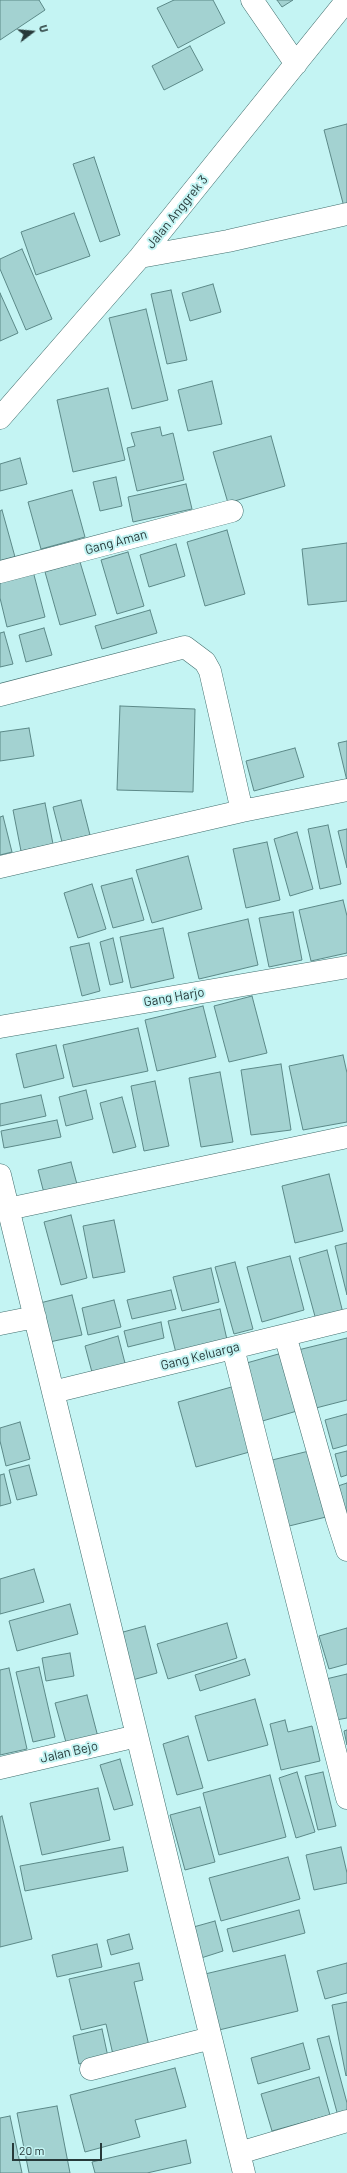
<!DOCTYPE html>
<html>
<head>
<meta charset="utf-8">
<style>
  body { margin:0 }
  #map { position:relative; width:347px; height:2173px; overflow:hidden; background:#c4f4f3; font-family:Barlow,sans-serif }
  canvas { display:block }
  .north { position:absolute; left:12px; top:12px; width:40px; height:40px; -webkit-text-stroke:3px #c4f4f3; paint-order:stroke; rotate:74deg; font-size:11px; font-weight:700; line-height:16px; text-align:center; color:#273a3a }
  .north::after { content:''; display:block; margin:auto; width:14px; height:18px; background:#273a3a; clip-path:polygon(50% 0,100% 100%,50% 72%,0 100%) }
  .scale { position:absolute; left:12px; top:2143px; width:90px; height:18px; box-sizing:border-box; border:2px solid #273a3a; border-top:0; padding-left:5px; font-size:12px; line-height:14px; white-space:nowrap; color:#273a3a; -webkit-text-stroke:3px #c4f4f3; paint-order:stroke }
</style>
</head>
<body>
<div id="map">
<canvas width="347" height="2173"></canvas>
<div class="north">U</div>
<div class="scale">20 m</div>
</div>
<script>
const ctx = document.querySelector('canvas').getContext('2d');
ctx.lineJoin = 'round';
function fillPath(path, color) { ctx.fillStyle = color; ctx.fill(path, 'evenodd'); }
const poly = rows => new Path2D(rows.map(r => 'M' + r).join(''));
function stroke(path, color, width, dash) { ctx.strokeStyle = color; ctx.lineWidth = width; ctx.lineCap = dash ? 'butt' : 'round'; ctx.setLineDash(dash || []); ctx.stroke(path); }
function label(font, color, halo, rows, align = 'center') {
  ctx.font = font + ' Barlow,sans-serif'; ctx.lineWidth = 4; ctx.setLineDash([]); ctx.textBaseline = 'middle'; ctx.strokeStyle = halo; ctx.fillStyle = color; for (const [text, x, y, turn = 0] of rows) {
    ctx.save(); ctx.translate(x, y); ctx.rotate((+turn || 0) * Math.PI / 180); ctx.textAlign = isNaN(turn) ? turn : align; if (halo) ctx.strokeText(text, 0, 0); ctx.fillText(text, 0, 0); ctx.restore();
  }
}
const building = poly([
  [0,0,39,0,45,10,0,40,0,0],
  [174,0,213,0,225,23,178,48,157,8,174,0],
  [277,0,293,0,282,7,277,0],
  [190,46,203,70,164,90,152,66,190,46],
  [347,124,347,206,344,207,324,130,347,124],
  [94,157,120,235,100,242,73,164,94,157],
  [74,213,90,256,36,275,21,232,74,213],
  [22,249,52,319,26,330,0,269,0,259,22,249],
  [213,284,221,312,190,321,182,293,213,284],
  [171,290,187,360,167,364,151,294,171,290],
  [0,293,18,333,0,341,0,293],
  [146,309,168,400,132,409,109,318,146,309],
  [212,381,222,424,188,431,178,390,212,381],
  [108,388,125,460,73,472,57,400,108,388],
  [160,427,162,436,173,433,184,480,137,491,127,448,135,446,131,433,160,427],
  [271,436,285,486,228,503,213,452,271,436],
  [20,458,27,484,0,491,0,464,20,458],
  [116,477,122,506,100,511,93,482,116,477],
  [186,484,192,509,133,522,128,497,186,484],
  [72,490,85,537,41,549,28,502,72,490],
  [2,510,15,557,0,561,0,511,2,510],
  [227,530,245,594,205,606,187,542,227,530],
  [347,543,347,601,308,605,302,549,347,543],
  [176,544,185,576,149,587,140,555,176,544],
  [128,552,144,606,117,614,101,560,128,552],
  [80,562,96,615,60,625,45,572,80,562],
  [33,571,45,617,7,627,0,598,0,580,33,571],
  [150,610,157,633,102,649,95,626,150,610],
  [44,628,52,655,26,662,19,635,44,628],
  [4,632,13,664,0,667,0,633,4,632],
  [120,706,195,709,193,792,117,790,120,706],
  [29,728,34,756,0,761,0,732,29,728],
  [347,741,347,781,338,743,347,741],
  [295,748,304,777,254,791,246,761,295,748],
  [81,800,90,835,62,842,53,807,81,800],
  [45,803,53,844,21,851,13,810,45,803],
  [3,816,12,852,0,855,0,817,3,816],
  [328,825,341,884,320,889,308,829,328,825],
  [347,829,347,868,338,831,347,829],
  [297,832,313,889,290,896,274,839,297,832],
  [267,842,280,900,246,908,233,849,267,842],
  [188,856,202,909,152,923,136,870,188,856],
  [132,878,144,920,113,928,101,886,132,878],
  [92,884,106,929,78,938,64,893,92,884],
  [343,900,347,916,347,953,311,961,299,910,343,900],
  [293,912,302,960,269,967,259,918,293,912],
  [248,919,258,965,199,979,188,933,248,919],
  [163,928,174,978,131,988,120,937,163,928],
  [113,938,123,982,110,985,100,942,113,938],
  [89,943,100,991,82,996,70,947,89,943],
  [252,996,267,1053,229,1062,214,1006,252,996],
  [203,1006,216,1057,157,1071,145,1020,203,1006],
  [138,1028,148,1071,73,1087,63,1045,138,1028],
  [56,1045,64,1078,24,1088,16,1054,56,1045],
  [343,1055,347,1073,347,1122,303,1130,289,1066,343,1055],
  [281,1064,291,1130,251,1135,241,1070,281,1064],
  [220,1072,233,1142,201,1147,189,1078,220,1072],
  [155,1081,169,1146,144,1151,131,1086,155,1081],
  [86,1090,93,1119,66,1126,59,1097,86,1090],
  [41,1095,46,1116,0,1126,0,1104,41,1095],
  [122,1097,136,1147,113,1153,100,1103,122,1097],
  [57,1120,61,1137,4,1148,1,1131,57,1120],
  [71,1162,78,1188,45,1197,38,1170,71,1162],
  [329,1174,343,1231,295,1243,282,1186,329,1174],
  [71,1215,87,1278,61,1285,44,1222,71,1215],
  [114,1220,125,1272,93,1278,83,1226,114,1220],
  [347,1243,347,1295,335,1246,347,1243],
  [327,1250,343,1313,316,1320,299,1258,327,1250],
  [290,1256,304,1310,262,1322,247,1267,290,1256],
  [235,1262,253,1329,234,1334,215,1267,235,1262],
  [211,1268,219,1302,182,1311,173,1277,211,1268],
  [171,1290,176,1309,132,1319,127,1300,171,1290],
  [72,1295,82,1335,45,1343,36,1304,72,1295],
  [114,1300,121,1327,88,1335,82,1308,114,1300],
  [220,1309,228,1344,177,1357,168,1321,220,1309],
  [161,1322,164,1338,128,1347,124,1331,161,1322],
  [118,1336,126,1367,93,1376,85,1346,118,1336],
  [347,1338,347,1400,312,1409,298,1350,347,1338],
  [282,1353,297,1411,259,1422,243,1364,282,1353],
  [235,1386,253,1451,196,1467,178,1402,235,1386],
  [347,1414,347,1445,333,1449,325,1420,347,1414],
  [20,1422,30,1459,6,1466,0,1441,0,1428,20,1422],
  [309,1451,326,1517,285,1527,268,1461,309,1451],
  [347,1451,347,1475,341,1477,335,1454,347,1451],
  [29,1465,37,1495,17,1500,9,1470,29,1465],
  [4,1474,11,1503,0,1506,0,1475,4,1474],
  [347,1483,347,1520,338,1486,347,1483],
  [34,1569,44,1602,0,1614,0,1579,34,1569],
  [70,1604,78,1634,17,1651,9,1621,70,1604],
  [227,1623,237,1658,168,1679,157,1644,227,1623],
  [145,1626,157,1673,129,1681,116,1634,145,1626],
  [347,1628,347,1664,329,1669,319,1636,347,1628],
  [70,1653,74,1676,46,1681,42,1658,70,1653],
  [245,1659,250,1675,200,1691,195,1675,245,1659],
  [39,1667,55,1737,33,1742,16,1672,39,1667],
  [9,1668,27,1749,0,1755,0,1670,9,1668],
  [347,1674,347,1718,336,1720,326,1679,347,1674],
  [87,1695,98,1737,67,1746,55,1703,87,1695],
  [255,1699,268,1745,208,1761,195,1716,255,1699],
  [285,1720,288,1732,312,1726,320,1761,281,1770,270,1724,285,1720],
  [347,1730,347,1745,344,1731,347,1730],
  [188,1736,203,1788,177,1795,163,1744,188,1736],
  [120,1759,133,1805,114,1810,100,1765,120,1759],
  [297,1772,315,1832,296,1838,279,1778,297,1772],
  [323,1772,336,1826,318,1830,305,1776,323,1772],
  [270,1775,286,1837,219,1855,203,1793,270,1775],
  [98,1788,110,1840,42,1855,30,1803,98,1788],
  [200,1807,215,1862,185,1870,170,1815,200,1807],
  [2,1816,32,1939,0,1947,0,1817,2,1816],
  [123,1847,128,1871,25,1891,20,1866,123,1847],
  [341,1847,347,1873,347,1883,314,1890,306,1855,341,1847],
  [288,1857,300,1899,221,1921,209,1878,288,1857],
  [299,1910,305,1933,233,1952,227,1929,299,1910],
  [215,1921,223,1951,198,1959,190,1928,215,1921],
  [129,1934,133,1949,111,1955,107,1940,129,1934],
  [97,1944,102,1967,57,1977,52,1955,97,1944],
  [285,1955,298,2011,219,2030,205,1974,285,1955],
  [139,1963,143,1980,134,1982,150,2050,114,2059,106,2024,81,2030,69,1979,139,1963],
  [347,1963,347,1993,325,1999,317,1971,347,1963],
  [347,2002,347,2075,346,2076,332,2005,347,2002],
  [102,2029,108,2057,79,2064,73,2036,102,2029],
  [329,2036,347,2103,347,2113,338,2116,317,2039,329,2036],
  [303,2043,310,2069,258,2084,251,2058,303,2043],
  [175,2068,186,2107,135,2120,140,2137,85,2152,70,2095,175,2068],
  [319,2077,330,2115,272,2131,261,2094,319,2077],
  [57,2106,70,2173,29,2173,17,2113,57,2106],
  [10,2116,22,2173,0,2173,0,2118,10,2116],
  [186,2140,191,2163,147,2173,95,2173,92,2162,186,2140]
]);
fillPath(building, '#a3d2d1');
stroke(building, '#5c8988', 1);
const street = poly([
  [252,0,296,64],
  [140,257,228,241,347,214],
  [0,418,140,257,347,0],
  [0,572,232,511],
  [0,695,185,647,205,662,210,671,242,811],
  [0,867,242,811,347,790],
  [0,1027,347,967],
  [0,1175,244,2173],
  [8,1209,347,1137],
  [0,1324,35,1317],
  [285,1335,337,1519,347,1550],
  [233,1348,347,1798],
  [53,1392,347,1320],
  [0,1768,137,1736],
  [91,2069,211,2038],
  [239,2153,347,2121]
]);
stroke(street, '#426f6e', 23);
stroke(street, '#fff', 22);
label('13px', '#273a3a', '#c4f4f3', [
  ["Jalan Anggrek 3",177,212,-51],
  ["Gang Aman",116,542,-15],
  ["Gang Harjo",174,997,-10],
  ["Gang Keluarga",200,1356,-14],
  ["Jalan Bejo",69,1752,-13]
]);
</script>
</body>
</html>
